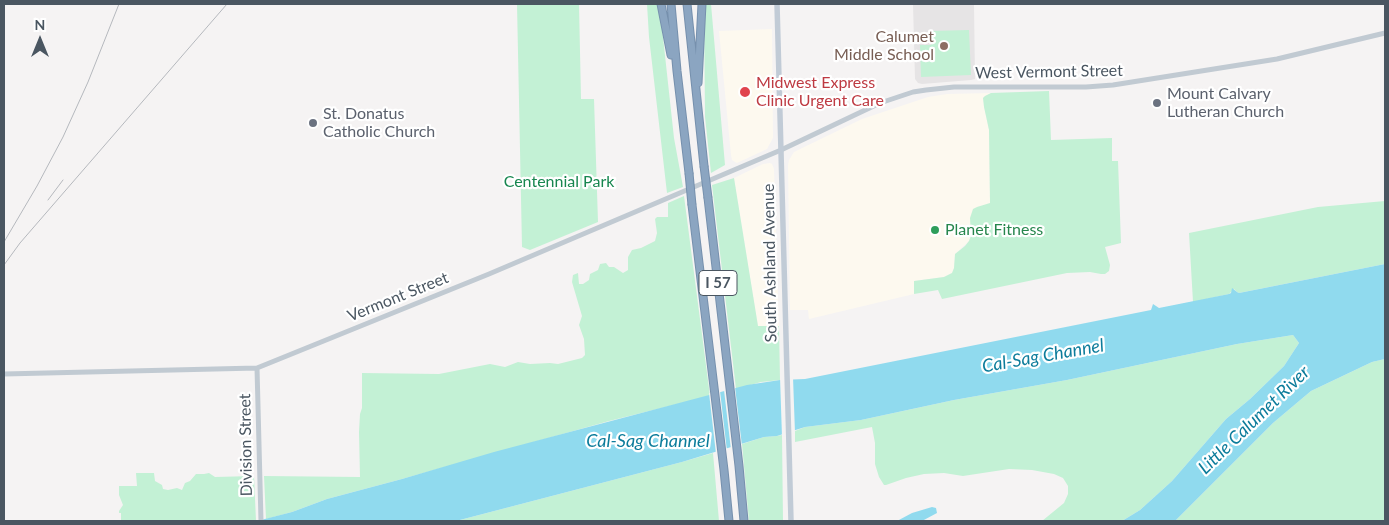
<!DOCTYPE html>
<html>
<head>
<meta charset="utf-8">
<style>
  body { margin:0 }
  #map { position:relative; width:1389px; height:525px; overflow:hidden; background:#f5f3f3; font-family:Lato,sans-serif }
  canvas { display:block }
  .frame { position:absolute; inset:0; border:5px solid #4a5661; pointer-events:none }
  .north { position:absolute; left:15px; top:15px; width:50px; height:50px; -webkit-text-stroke:4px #fff; paint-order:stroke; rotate:0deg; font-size:14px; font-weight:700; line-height:20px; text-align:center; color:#4a5661 }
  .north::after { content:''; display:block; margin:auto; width:18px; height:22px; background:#4a5661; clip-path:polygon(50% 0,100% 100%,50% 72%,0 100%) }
</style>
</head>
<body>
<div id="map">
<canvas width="1389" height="525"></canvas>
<div class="frame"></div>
<div class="north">N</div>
</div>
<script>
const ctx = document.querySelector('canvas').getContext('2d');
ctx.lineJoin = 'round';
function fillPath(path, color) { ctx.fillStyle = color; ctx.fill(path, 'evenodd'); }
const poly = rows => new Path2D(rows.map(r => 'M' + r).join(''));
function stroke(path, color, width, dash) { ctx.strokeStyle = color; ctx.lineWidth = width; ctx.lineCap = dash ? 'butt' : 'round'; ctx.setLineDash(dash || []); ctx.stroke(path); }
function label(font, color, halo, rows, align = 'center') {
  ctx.font = font + ' Lato,sans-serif'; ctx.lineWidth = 4.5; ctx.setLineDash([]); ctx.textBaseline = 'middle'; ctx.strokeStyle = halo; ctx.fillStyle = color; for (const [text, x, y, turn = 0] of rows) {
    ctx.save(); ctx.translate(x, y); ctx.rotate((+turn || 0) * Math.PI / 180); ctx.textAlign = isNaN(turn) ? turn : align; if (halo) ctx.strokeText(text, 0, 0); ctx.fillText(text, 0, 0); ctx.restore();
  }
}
fillPath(poly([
  [772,29,773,138,767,149,737,163,735,162,732,160,731,155,719,31],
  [991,93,985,96,983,98,984,107,989,130,990,204,977,207,969,241,955,254,954,269,952,273,944,277,914,281,914,294,809,319,808,310,790,310,788,165,789,160,794,152,862,119,928,97,947,94],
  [770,163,772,164,774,169,779,326,758,327,734,178,763,164]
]), '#fdf9ef');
fillPath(poly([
  [913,4,974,4,975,79,971,80,922,84,918,83,915,79]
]), '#e6e4e5');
fillPath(poly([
  [517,4,579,4,581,99,594,99,598,222,530,250,522,247],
  [647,4,658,4,662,28,674,138,683,187,667,193,649,37],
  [704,4,711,4,725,165,711,173,705,117],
  [969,30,971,75,921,77,920,45,931,45,930,31],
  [1049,91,1051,140,1112,138,1112,161,1118,161,1121,243,1105,247,1110,265,1109,271,1105,274,1101,274,1090,272,1067,273,942,299,938,290,914,294,914,281,944,277,952,273,954,268,955,254,965,246,969,241,971,236,970,218,973,209,977,207,990,203,989,130,984,107,983,98,985,96,991,93],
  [734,178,758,326,779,326,780,380,761,382,736,389,712,185],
  [684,196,710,396,609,421,402,479,327,499,292,512,266,519,264,476,360,477,359,432,360,414,362,408,362,373,439,374,490,364,505,367,518,362,530,364,550,363,558,364,582,358,585,355,584,339,579,325,582,316,572,282,573,275,578,273,579,284,583,284,589,280,590,274,598,270,600,264,606,263,609,267,614,267,623,273,628,270,628,257,632,250,641,248,655,241,657,233,655,219,657,217,668,217,668,203],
  [1385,201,1385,264,1239,293,1237,292,1234,289,1229,294,1193,302,1189,233,1318,207],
  [1293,335,1299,343,1284,366,1250,399,1226,419,1172,481,1140,510,1122,521,1042,521,1064,503,1068,494,1068,486,1063,478,1054,474,1032,470,1009,469,963,476,944,473,924,474,906,478,886,485,884,485,879,477,875,464,875,443,872,427,795,442,795,431,805,427,861,420,954,400,1067,380,1237,344],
  [1385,359,1385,521,1175,521,1273,423,1311,391,1372,362],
  [782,435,783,521,749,521,742,444,764,437,777,436],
  [713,453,719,521,456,521,682,462],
  [136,473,154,473,155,481,162,485,163,489,168,490,177,488,182,490,185,483,190,481,196,474,204,474,209,473,215,477,254,476,256,521,121,521,121,513,119,513,119,511,123,505,119,495,119,486,137,486]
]), '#c3f1d5');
fillPath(poly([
  [1385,264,1385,359,1372,362,1311,391,1273,423,1175,521,1122,521,1140,510,1172,481,1226,419,1250,399,1284,366,1299,343,1293,335,1237,344,1067,380,954,400,861,420,805,427,777,436,764,437,682,462,456,521,257,521,292,512,327,499,402,479,494,452,747,385,780,380,805,379,1151,310,1153,304,1159,308,1229,294,1231,293,1232,288,1237,292,1239,293],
  [932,507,936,508,937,513,922,521,897,521,912,513]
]), '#90daee');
fillPath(poly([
  [780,377,793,377,795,433,782,437],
  [735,387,742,446,731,450,724,390],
  [720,391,727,451,716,454,709,393]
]), '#f5f3f3');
const motorway = poly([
  [661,4,671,55],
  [671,4,677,71,689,173],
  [687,4,704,166],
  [698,83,702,4],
  [708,198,739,466,744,521],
  [692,205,724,470,729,521]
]);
stroke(motorway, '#7690ad', 9);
stroke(poly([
  [257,368,261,521],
  [4,374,257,368,489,274,781,150,880,103,913,92,926,90,954,87,1086,87,1113,85,1277,59,1385,33]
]), '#c1cad2', 5);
stroke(poly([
  [777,4,791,521]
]), '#c1cbd6', 5.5);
stroke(motorway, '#8ba5c1', 7);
stroke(poly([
  [48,200,63,180],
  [4,242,37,186,63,137,88,82,119,4],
  [4,265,20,243,227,4]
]), '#b5b8bd', 1);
const motorwayBridge = poly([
  [704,166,708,198],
  [689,173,692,205]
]);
stroke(motorwayBridge, '#7690ad', 9, []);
stroke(motorwayBridge, '#8ba5c1', 7);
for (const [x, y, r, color] of [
  [944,46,5,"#8d6e63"],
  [745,92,6,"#e0444e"],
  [1157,103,5,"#6b7280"],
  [313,123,5,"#6b7280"],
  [935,230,5,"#2e9e5b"]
]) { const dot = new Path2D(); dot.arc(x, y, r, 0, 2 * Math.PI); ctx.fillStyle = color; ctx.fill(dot); stroke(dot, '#fff', 2); }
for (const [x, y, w] of [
  [718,283,38]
]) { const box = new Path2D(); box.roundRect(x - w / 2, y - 12.5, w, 25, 4); ctx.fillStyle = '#fff'; ctx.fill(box); stroke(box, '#4a5661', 1); }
label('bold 15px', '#4a5661', null, [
  ["I 57",718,283]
]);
label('16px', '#785e54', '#fff', [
  ["Calumet",934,37],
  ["Middle School",934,55]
], 'right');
label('16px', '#4a5661', '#fff', [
  ["West Vermont Street",1049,72,-1],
  ["South Ashland Avenue",770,263,-91],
  ["Vermont Street",398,297,-22],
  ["Division Street",246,445,-91]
]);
label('16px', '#be3a42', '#fff', [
  ["Midwest Express",756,83],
  ["Clinic Urgent Care",756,101]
], 'left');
label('16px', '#5b616d', '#fff', [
  ["Mount Calvary",1167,94],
  ["Lutheran Church",1167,112],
  ["St. Donatus",323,114],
  ["Catholic Church",323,132]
], 'left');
label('16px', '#17864f', '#fff', [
  ["Centennial Park",559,182]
]);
label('16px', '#27864d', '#fff', [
  ["Planet Fitness",945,230]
], 'left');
label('italic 18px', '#0c7c9b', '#fff', [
  ["Cal-Sag Channel",1043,356,-10],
  ["Little Calumet River",1254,420,-44],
  ["Cal-Sag Channel",648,441]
]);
</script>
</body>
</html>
